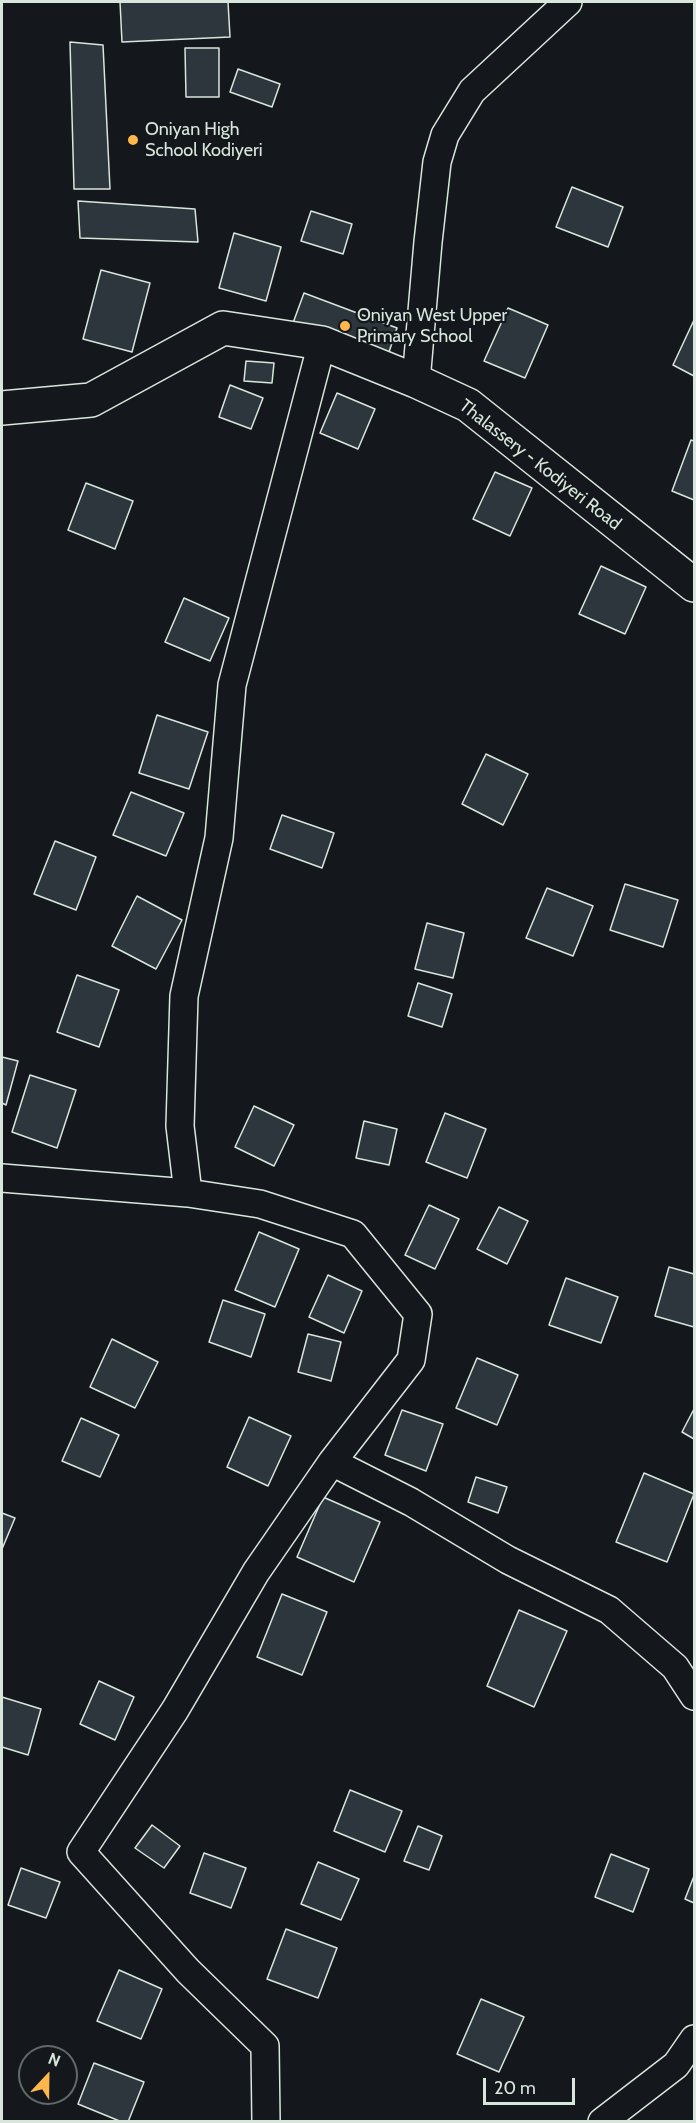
<!DOCTYPE html>
<html>
<head>
<meta charset="utf-8">
<style>
  body { margin:0 }
  #map { position:relative; width:696px; height:2123px; overflow:hidden; background:#14181c; font-family:Cabin,sans-serif }
  canvas { display:block }
  .frame { position:absolute; inset:0; border:3px solid #d8e6dc; pointer-events:none }
  .north { position:absolute; left:18px; top:2045px; width:60px; height:60px; box-sizing:border-box; background:#14181c; border:2px solid #626a69; border-radius:50%; rotate:22deg; font-size:16px; font-weight:700; line-height:24px; text-align:center; color:#d8e6dc }
  .north::after { content:''; display:block; margin:auto; width:21px; height:27px; background:#ffb74d; clip-path:polygon(50% 0,100% 100%,50% 72%,0 100%) }
  .scale { position:absolute; left:483px; top:2078px; width:92px; height:27px; box-sizing:border-box; border:3px solid #d8e6dc; border-top:0; padding-left:8px; font-size:18px; line-height:21px; white-space:nowrap; color:#d8e6dc; -webkit-text-stroke:4px #14181c; paint-order:stroke }
</style>
</head>
<body>
<div id="map">
<canvas width="696" height="2123"></canvas>
<div class="frame"></div>
<div class="north">N</div>
<div class="scale">20 m</div>
</div>
<script>
const ctx = document.querySelector('canvas').getContext('2d');
ctx.lineJoin = 'round';
function fillPath(path, color) { ctx.fillStyle = color; ctx.fill(path, 'evenodd'); }
const poly = rows => new Path2D(rows.map(r => 'M' + r).join(''));
function stroke(path, color, width, dash) { ctx.strokeStyle = color; ctx.lineWidth = width; ctx.lineCap = dash ? 'butt' : 'round'; ctx.setLineDash(dash || []); ctx.stroke(path); }
function label(font, color, halo, rows, align = 'center') {
  ctx.font = font + ' Cabin,sans-serif'; ctx.lineWidth = 4.5; ctx.setLineDash([]); ctx.textBaseline = 'middle'; ctx.strokeStyle = halo; ctx.fillStyle = color; for (const [text, x, y, turn = 0] of rows) {
    ctx.save(); ctx.translate(x, y); ctx.rotate((+turn || 0) * Math.PI / 180); ctx.textAlign = isNaN(turn) ? turn : align; if (halo) ctx.strokeText(text, 0, 0); ctx.fillText(text, 0, 0); ctx.restore();
  }
}
const building = poly([
  [120,2,228,2,230,37,122,42,120,2],
  [70,42,103,45,110,189,74,189,70,42],
  [185,48,219,48,219,97,186,97,185,48],
  [238,69,280,84,272,107,230,92,238,69],
  [572,187,623,207,608,247,556,227,572,187],
  [78,201,195,209,198,242,80,238,78,201],
  [311,211,352,224,343,254,301,241,311,211],
  [234,233,281,247,266,301,219,288,234,233],
  [101,270,150,283,132,352,83,339,101,270],
  [304,293,397,328,387,358,293,323,304,293],
  [508,308,548,325,525,378,484,361,508,308],
  [694,320,694,376,673,365,694,320],
  [246,361,274,363,272,383,244,381,246,361],
  [230,385,263,398,251,429,219,417,230,385],
  [337,393,375,409,358,449,320,433,337,393],
  [691,440,694,441,694,500,672,491,691,440],
  [495,472,532,488,510,536,473,519,495,472],
  [86,483,133,501,115,549,68,530,86,483],
  [601,566,646,587,625,634,579,614,601,566],
  [184,598,229,618,210,661,165,642,184,598],
  [157,715,208,732,189,789,139,773,157,715],
  [486,754,528,774,503,825,462,804,486,754],
  [131,792,184,813,166,856,113,835,131,792],
  [282,815,334,833,322,868,270,849,282,815],
  [55,841,96,857,76,910,34,894,55,841],
  [625,884,678,900,663,947,610,930,625,884],
  [547,888,593,906,573,956,526,938,547,888],
  [137,896,182,920,156,969,112,946,137,896],
  [427,923,464,933,453,978,415,969,427,923],
  [77,975,119,990,99,1047,57,1032,77,975],
  [418,983,452,994,442,1027,408,1016,418,983],
  [2,1057,18,1061,6,1105,2,1103,2,1057],
  [30,1075,76,1090,57,1148,12,1132,30,1075],
  [254,1106,294,1125,274,1166,235,1147,254,1106],
  [445,1113,486,1129,467,1178,426,1162,445,1113],
  [364,1121,397,1129,389,1165,356,1158,364,1121],
  [429,1205,459,1219,435,1269,405,1255,429,1205],
  [499,1207,528,1221,507,1264,477,1249,499,1207],
  [259,1232,299,1249,275,1307,235,1290,259,1232],
  [669,1267,694,1274,694,1327,655,1316,669,1267],
  [328,1275,362,1291,344,1333,309,1317,328,1275],
  [566,1278,618,1297,601,1343,549,1325,566,1278],
  [223,1300,265,1314,251,1357,209,1342,223,1300],
  [308,1334,341,1342,331,1381,298,1372,308,1334],
  [112,1339,158,1362,135,1408,90,1387,112,1339],
  [477,1358,518,1375,497,1425,456,1408,477,1358],
  [694,1409,694,1439,682,1432,694,1409],
  [402,1410,443,1424,426,1471,385,1455,402,1410],
  [249,1417,291,1436,268,1486,227,1467,249,1417],
  [81,1418,119,1435,100,1477,62,1461,81,1418],
  [644,1473,694,1494,667,1562,616,1542,644,1473],
  [476,1477,507,1487,498,1513,468,1502,476,1477],
  [323,1497,380,1522,354,1582,297,1557,323,1497],
  [2,1513,15,1518,2,1549,2,1513],
  [282,1594,327,1612,302,1675,257,1657,282,1594],
  [519,1610,567,1631,534,1707,487,1686,519,1610],
  [99,1681,134,1697,115,1740,80,1724,99,1681],
  [2,1697,41,1709,28,1755,2,1747,2,1697],
  [350,1790,402,1811,385,1852,334,1831,350,1790],
  [152,1825,180,1846,164,1868,135,1848,152,1825],
  [418,1826,442,1836,429,1870,404,1861,418,1826],
  [204,1853,246,1868,231,1908,190,1893,204,1853],
  [611,1854,649,1869,633,1912,595,1897,611,1854],
  [318,1862,359,1879,341,1920,301,1904,318,1862],
  [21,1868,60,1882,46,1918,8,1905,21,1868],
  [694,1876,694,1903,685,1899,694,1876],
  [286,1929,337,1948,318,1998,267,1979,286,1929],
  [119,1970,162,1989,141,2039,97,2021,119,1970],
  [481,1999,524,2017,499,2072,457,2054,481,1999],
  [94,2063,144,2082,128,2122,122,2122,78,2104,94,2063]
]);
fillPath(building, '#2c363c');
stroke(building, '#d8e6dc', 1.5);
const minor = poly([
  [322,343,232,685,219,838,184,996,180,1126,188,1193,260,1204,353,1234,418,1314,411,1360,332,1462,411,1502,508,1560,609,1610,675,1667,694,1696],
  [416,381,428,242,437,162,445,135,472,91,568,2],
  [2,1178,188,1193],
  [266,2122,265,2046,188,1971,81,1852,175,1710,256,1572,332,1462],
  [602,2122,676,2065,694,2039]
]);
const secondary = poly([
  [2,408,91,400,223,328,322,343,416,381,468,405,694,585]
]);
stroke(minor, '#d8e6dc', 30);
stroke(secondary, '#d8e6dc', 36);
stroke(minor, '#14181c', 27);
stroke(secondary, '#14181c', 33);
for (const [x, y, r, color] of [
  [133,140,6,"#ffb74d"],
  [345,326,6,"#ffb74d"]
]) { const dot = new Path2D(); dot.arc(x, y, r, 0, 2 * Math.PI); ctx.fillStyle = color; ctx.fill(dot); stroke(dot, '#14181c', 2); }
label('18px', '#d8e6dc', '#14181c', [
  ["Oniyan High",145,130],
  ["School Kodiyeri",145,151],
  ["Oniyan West Upper",357,316],
  ["Primary School",357,337]
], 'left');
label('18px', '#d8e6dc', '#14181c', [
  ["Thalassery - Kodiyeri Road",540,465,38]
]);
</script>
</body>
</html>
